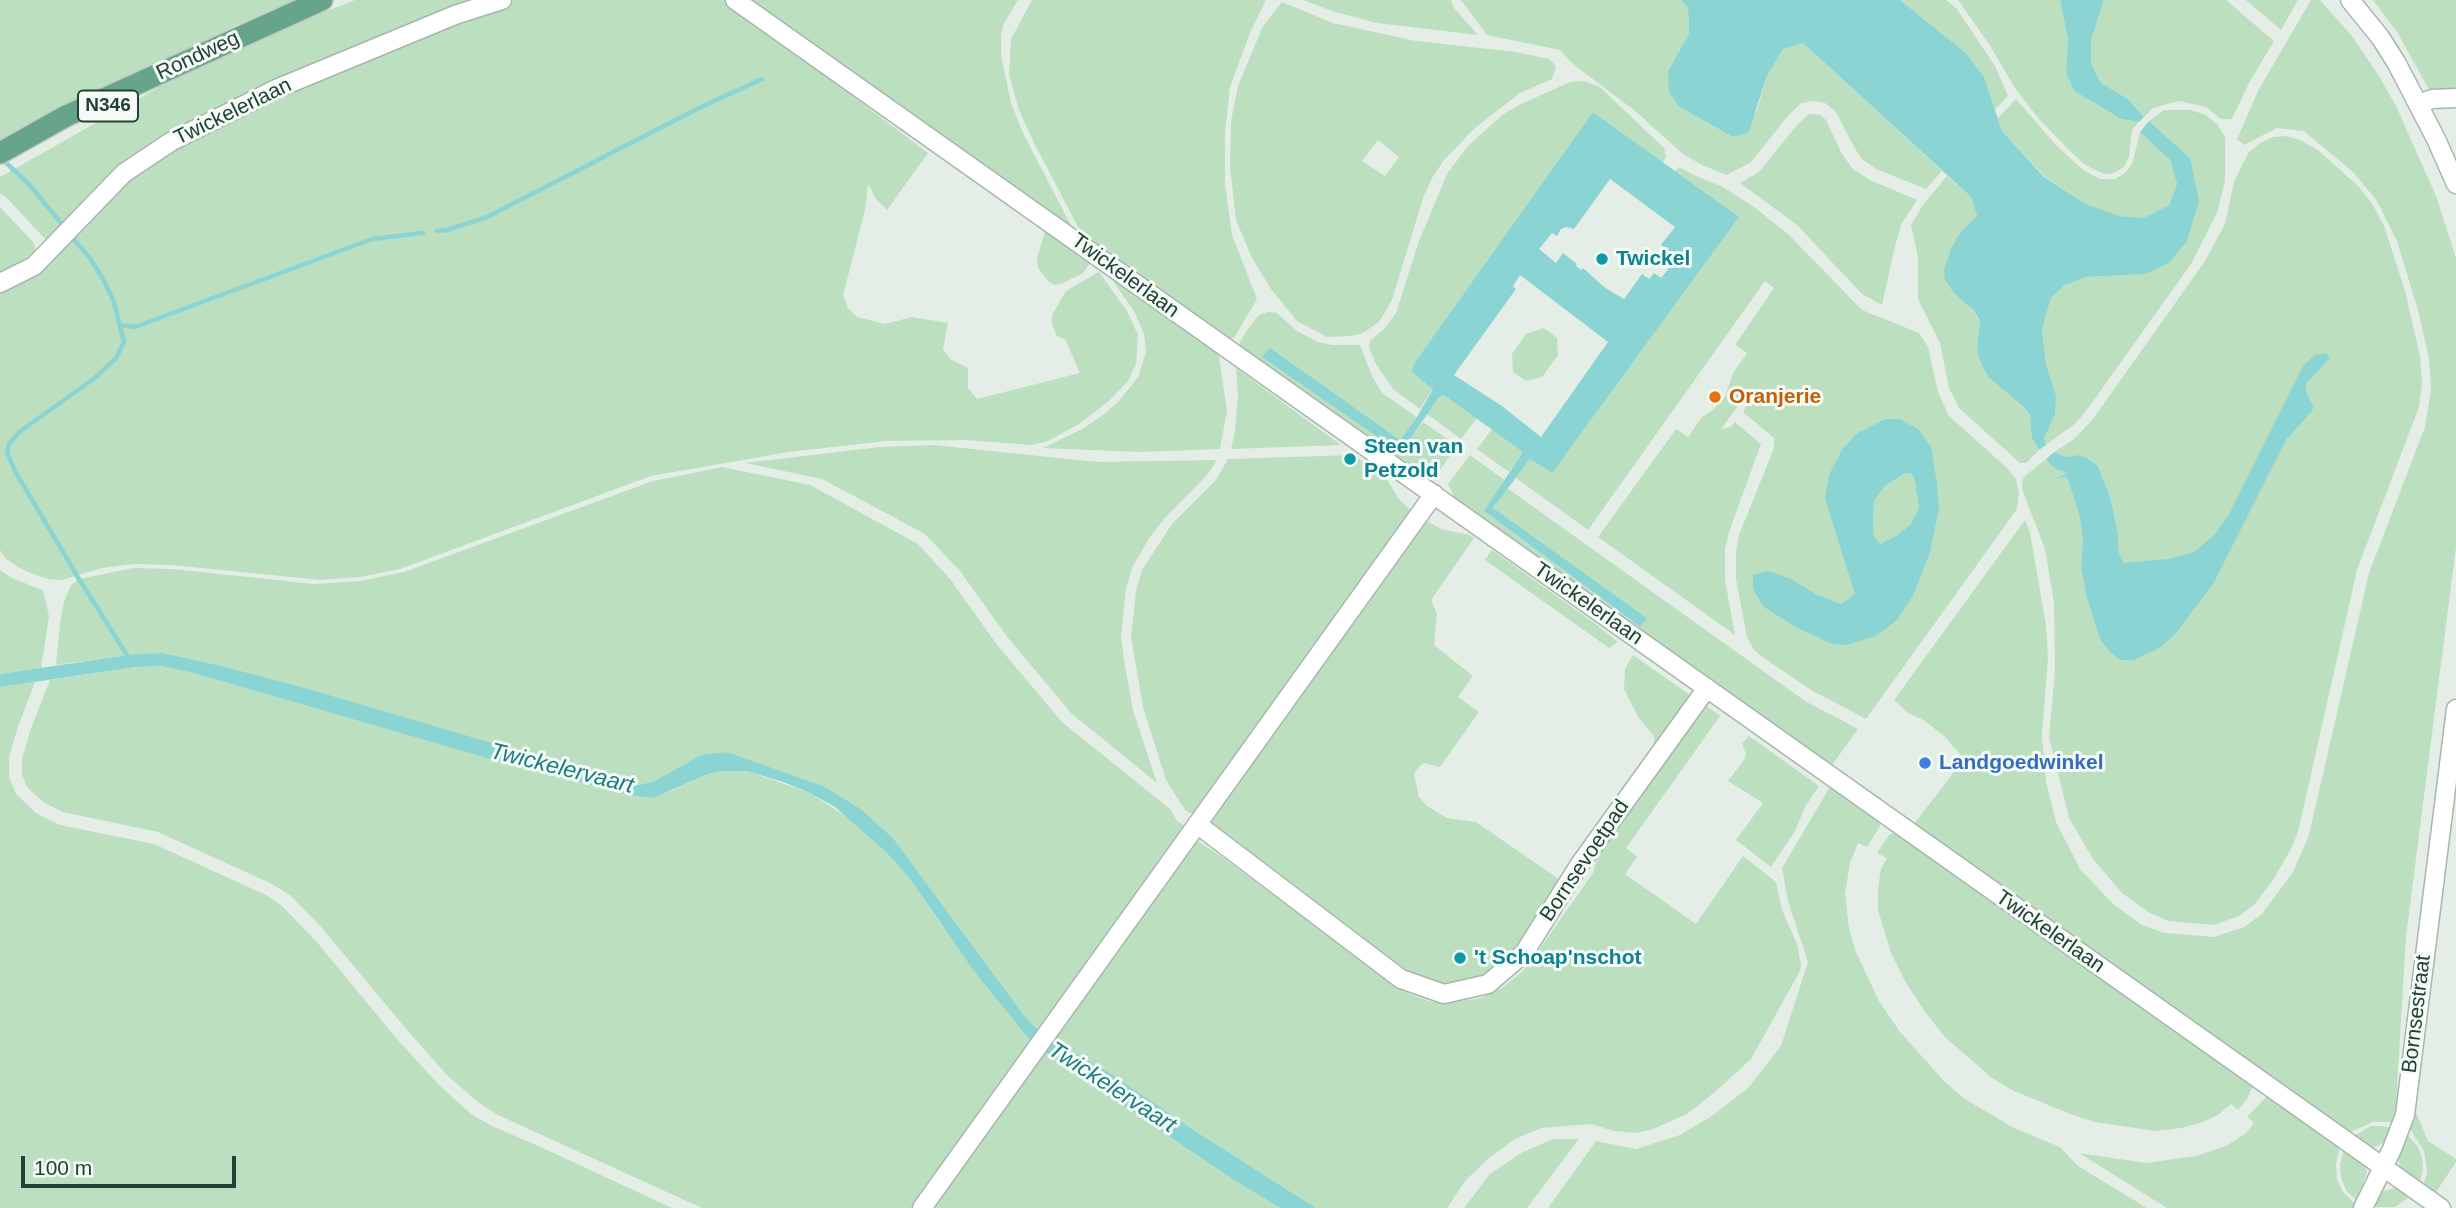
<!DOCTYPE html>
<html>
<head>
<meta charset="utf-8">
<style>
  body { margin:0 }
  #map { position:relative; width:2456px; height:1208px; overflow:hidden; background:#e4eee7; font-family:Arial,sans-serif }
  canvas { display:block }
  .scale { position:absolute; left:21px; top:1156px; width:215px; height:32px; box-sizing:border-box; border:4px solid #224033; border-top:0; padding-left:9px; font-size:21px; line-height:24px; white-space:nowrap; color:#224033; -webkit-text-stroke:5px #f4faf6; paint-order:stroke }
</style>
</head>
<body>
<div id="map">
<canvas width="2456" height="1208"></canvas>
<div class="scale">100 m</div>
</div>
<script>
const ctx = document.querySelector('canvas').getContext('2d');
ctx.lineJoin = 'round';
function fillPath(path, color) { ctx.fillStyle = color; ctx.fill(path, 'evenodd'); }
const poly = rows => new Path2D(rows.map(r => 'M' + r).join(''));
function stroke(path, color, width, dash) { ctx.strokeStyle = color; ctx.lineWidth = width; ctx.lineCap = dash ? 'butt' : 'round'; ctx.setLineDash(dash || []); ctx.stroke(path); }
function label(font, color, halo, rows, align = 'center') {
  ctx.font = font + ' Arial,sans-serif'; ctx.lineWidth = 6; ctx.setLineDash([]); ctx.textBaseline = 'middle'; ctx.strokeStyle = halo; ctx.fillStyle = color; for (const [text, x, y, turn = 0] of rows) {
    ctx.save(); ctx.translate(x, y); ctx.rotate((+turn || 0) * Math.PI / 180); ctx.textAlign = isNaN(turn) ? turn : align; if (halo) ctx.strokeText(text, 0, 0); ctx.fillText(text, 0, 0); ctx.restore();
  }
}
fillPath(poly([
  [0,0,295,0,239,24,136,74,0,149],
  [355,0,480,0,204,116,47,241,5,196,0,194,0,177,179,76,253,40],
  [516,0,725,0,928,153,887,210,876,199,868,184,865,210,843,295,848,308,857,317,885,324,912,317,948,323,943,349,950,359,968,368,968,388,977,399,1080,373,1065,339,1057,336,1052,324,1052,315,1066,291,1099,272,1127,311,1138,335,1136,364,1128,381,1109,401,1079,424,1048,441,1031,445,965,440,886,441,789,452,651,476,400,569,360,577,320,580,171,565,134,564,102,568,62,580,48,579,33,574,18,567,5,558,0,550,0,291,126,179,192,134,472,14],
  [743,0,1018,0,1003,25,1001,36,1001,55,1011,103,1022,131,1077,237],
  [1032,0,1266,0,1250,33,1230,87,1225,133,1225,184,1232,235,1257,299,1234,338,1226,340,1086,242,1034,143,1019,110,1009,75,1011,39],
  [1303,0,1451,0,1454,8,1478,35,1377,23,1335,12],
  [1461,0,1681,0,1688,8,1689,35,1668,71,1678,106,1733,137,1757,111,1766,78,1783,49,1803,43,1942,171,1926,189,1876,169,1862,159,1854,147,1836,112,1825,103,1813,101,1801,103,1787,117,1751,162,1727,175,1702,165,1683,154,1634,110,1573,64,1560,50,1487,35],
  [1900,0,1946,0,1957,9,1995,66,2008,96,1995,110,1984,77,1966,53],
  [1958,0,2060,0,2068,40,2066,73,2074,91,2121,119,2139,122,2132,130,2129,157,2124,167,2114,173,2104,174,2085,165,2070,151,2039,119,2015,88,1989,44],
  [2104,0,2226,0,2274,41,2249,83,2232,119,2221,119,2206,107,2179,101,2153,108,2144,117,2128,99,2101,83,2091,63,2091,40],
  [2246,0,2298,0,2281,30],
  [2311,0,2320,0,2352,36,2379,76,2396,106,2436,196,2456,258,2456,547,2406,936,2395,1122,2373,1122,2346,1134,1913,825,1951,776,1962,756,1944,736,1925,721,1907,712,1894,700,2025,520,2030,533,2046,625,2048,658,2042,736,2046,782,2056,822,2080,869,2113,904,2142,925,2165,933,2214,937,2244,927,2262,914,2293,872,2309,835,2369,573,2425,427,2431,390,2429,359,2418,310,2397,241,2377,201,2354,173,2304,131,2277,128,2244,145,2237,139,2259,89],
  [2373,0,2456,0,2456,95,2432,95,2397,32],
  [1282,2,1333,23,1416,41,1516,52,1549,59,1556,66,1552,79,1520,93,1475,128,1444,160,1432,178,1423,198,1392,300,1379,322,1363,333,1350,336,1327,337,1297,321,1271,289,1252,258,1236,220,1230,167,1231,121,1238,86,1263,26],
  [1378,140,1399,157,1385,176,1362,161],
  [1584,81,1600,87,1664,148,1666,156,1663,163,1593,112,1415,362,1414,374,1433,388,1420,409,1393,389,1376,364,1369,347,1370,341,1384,329,1396,313,1419,241,1447,174,1468,146,1502,115,1519,105,1570,82],
  [2016,99,2055,144,2083,170,2100,179,2115,179,2125,173,2132,164,2140,132,2170,160,2177,184,2169,205,2143,218,2119,216,2086,204,2045,177,2002,131,1998,118],
  [2164,110,2191,110,2206,115,2217,124,2225,137,2225,181,2217,213,2191,264,2089,407,2076,423,2046,445,2044,439,2056,397,2046,364,2042,329,2051,298,2065,285,2086,277,2145,274,2190,158,2149,121],
  [1813,114,1820,115,1826,120,1842,154,1853,169,1870,180,1917,200,1902,223,1895,246,1882,305,1862,294,1797,225,1740,183,1759,172,1797,125,1808,115],
  [2286,136,2300,140,2318,150,2358,186,2373,205,2384,226,2405,291,2420,356,2422,385,2419,407,2357,570,2298,832,2291,849,2273,880,2254,905,2239,916,2213,925,2168,921,2148,912,2122,893,2093,859,2069,818,2049,737,2055,669,2054,603,2045,549,2022,489,2022,481,2025,476,2046,459,2054,468,2068,473,2059,478,2065,477,2068,480,2079,514,2083,539,2081,567,2087,599,2100,639,2134,660,2158,649,2215,581,2286,440,2314,405,2307,394,2306,384,2330,358,2303,366,2230,512,2215,534,2194,552,2167,559,2124,564,2119,553,2118,534,2111,500,2098,466,2078,455,2066,457,2054,452,2073,440,2093,419,2205,261,2225,224,2234,182,2248,153,2259,144,2273,137],
  [1679,167,1696,176,1723,187,1754,207,1788,234,1862,310,1919,333,1928,347,1938,392,1949,416,2006,467,2016,479,2019,492,2017,509,1866,719,1811,690,1761,656,1754,650,1747,637,1736,579,1736,551,1739,535,1774,448,1774,438,1743,412,1748,403,1746,395,1721,429,1730,427,1735,422,1761,444,1729,532,1725,549,1725,580,1735,635,1598,537,1676,429,1688,437,1702,417,1712,411,1725,397,1733,373,1747,353,1735,345,1774,288,1765,281,1588,530,1516,478,1530,459,1552,472,1739,217,1675,171],
  [1885,419,1939,509,1930,553,1914,594,1794,626,1791,579,1818,595,1841,604,1856,594,1825,499,1843,448,1857,433],
  [1947,176,1971,197,1977,216,1960,233,1947,259,1953,292,1968,304,1980,322,1977,348,1978,358,1988,377,2025,408,2030,416,2032,438,2039,450,2026,463,2020,463,1959,408,1949,388,1940,343,1918,299,1918,257,1911,225,1923,205],
  [0,207,34,243,36,251,0,275],
  [1047,226,1091,262,1083,273,1061,284,1054,285,1048,281,1038,268,1037,258],
  [1109,275,1218,349,1227,411,1220,449,1138,452,1043,448,1084,428,1103,415,1119,401,1138,377,1146,352,1144,334,1135,313],
  [1268,312,1277,313,1297,331,1318,342,1332,345,1360,345,1372,376,1382,393,1417,417,1400,440,1349,404,1402,450,1423,422,1455,444,1455,448,1436,476,1418,473,1241,350,1240,342,1247,330,1259,315],
  [1544,328,1557,338,1558,355,1542,377,1526,381,1513,372,1512,354,1526,334],
  [1236,368,1341,445,1231,449,1235,431,1238,394],
  [1444,394,1477,418,1461,439,1427,414,1439,397],
  [1492,429,1524,452,1509,472,1477,449],
  [934,445,1097,462,1217,460,1208,474,1165,518,1150,537,1133,566,1126,588,1121,637,1125,666,1133,710,1157,783,1071,713,1008,638,960,571,925,534,822,479,745,463,880,447],
  [1354,455,1386,478,1399,499,1415,514,1198,817,1185,810,1166,780,1143,707,1131,637,1136,591,1142,570,1172,524,1216,480,1228,459],
  [1470,455,1506,481,1484,511,1639,627,1647,618,1493,509,1507,488,1805,701,1858,729,1830,768,1456,501,1448,484],
  [722,467,810,485,918,544,950,579,998,646,1062,722,1170,809,1177,821,1189,829,1042,1034,1026,1018,893,838,862,810,727,752,655,781,639,785,564,767,506,747,309,689,222,666,163,653,135,654,56,665,60,623,64,602,71,585,79,579,133,568,173,569,314,584,360,581,404,572,653,481],
  [1905,473,1910,473,1914,477,1919,508,1910,525,1896,536,1880,544,1874,536,1873,526,1874,501,1885,486],
  [1423,519,1441,529,1469,535,1474,538,1431,600,1437,614,1434,645,1473,676,1458,697,1479,712,1440,767,1423,763,1418,768,1414,774,1419,797,1427,806,1447,818,1476,822,1563,882,1510,957,1492,972,1475,980,1454,983,1435,984,1413,976,1205,822],
  [1492,550,1597,625,1618,642,1609,648,1485,560],
  [0,570,12,578,42,590,45,597,49,617,41,668,0,674],
  [1633,655,1690,695,1654,749,1654,736,1638,717,1624,689,1625,669],
  [162,666,197,674,514,766,631,795,666,793,708,774,721,771,747,771,810,793,851,820,887,853,909,878,941,925,1034,1045,917,1208,702,1208,498,1115,479,1103,447,1075,407,1030,322,928,290,895,272,884,158,832,63,812,43,802,27,787,22,775,22,759,30,731,50,680,136,667],
  [35,682,18,727,9,757,9,777,16,794,36,813,60,825,154,844,266,895,281,905,316,941,397,1039,438,1084,471,1114,492,1126,543,1148,672,1208,0,1208,0,687],
  [1701,702,1720,716,1626,848,1637,857,1625,874,1696,924,1743,856,1776,882,1782,910,1797,944,1801,965,1800,971,1751,1059,1715,1092,1687,1114,1653,1129,1636,1133,1614,1131,1591,1124,1541,1128,1515,1139,1489,1158,1466,1180,1447,1208,1316,1208,1192,1129,1113,1075,1049,1039,1193,838,1222,857,1404,992,1432,1002,1455,1002,1481,998,1502,988,1524,970,1536,954,1593,873,1598,855],
  [1749,736,1819,786,1805,807,1795,831,1771,867,1736,840,1763,803,1728,781,1744,760,1746,754,1742,743],
  [1831,785,1877,817,1880,826,1867,847,1858,843,1850,863,1845,894,1849,928,1856,952,1879,1001,1900,1032,1945,1082,1965,1099,2012,1127,2060,1147,2078,1166,2147,1208,1548,1208,1596,1141,1636,1149,1680,1135,1712,1116,1749,1087,1781,1046,1808,962,1788,901,1782,868],
  [1895,833,1901,834,2250,1079,2252,1088,2247,1099,2238,1110,2231,1104,2218,1115,2200,1123,2181,1128,2155,1131,2095,1122,2073,1115,2014,1091,1992,1078,1945,1037,1925,1012,1905,981,1891,953,1878,910,1878,888,1881,869,1887,858,1877,853,1889,835],
  [1041,1051,1094,1084,1234,1180,1280,1208,929,1208],
  [2268,1095,2340,1147,2336,1164,2337,1179,2343,1192,2355,1204,2353,1208,2167,1208,2079,1153,2146,1163,2196,1156,2226,1146,2246,1133,2254,1123,2247,1117],
  [2415,1110,2428,1141,2456,1159,2456,1162,2434,1195,2423,1187,2427,1172,2424,1151,2410,1129],
  [2371,1126,2379,1126,2394,1128,2383,1143,2375,1147,2369,1147,2352,1137],
  [2406,1133,2418,1147,2422,1157,2423,1169,2419,1185,2402,1172,2398,1160],
  [1553,1139,1579,1139,1527,1208,1464,1208,1490,1174,1521,1153],
  [2344,1150,2365,1165,2367,1173,2356,1200,2346,1190,2341,1178,2340,1164],
  [2396,1188,2411,1196,2395,1207,2368,1207,2380,1192]
]), '#bcdfc0');
fillPath(poly([
  [1681,0,1900,0,1966,53,1984,77,2002,131,2044,177,2086,204,2119,216,2143,218,2169,205,2177,184,2170,160,2140,132,2149,121,2190,158,2199,201,2187,241,2169,263,2145,274,2086,277,2065,285,2051,298,2042,329,2046,364,2056,396,2055,414,2044,438,2046,445,2039,450,2032,438,2030,416,2025,408,1988,377,1978,357,1977,348,1980,321,1973,310,1953,292,1945,279,1944,269,1951,249,1960,233,1977,216,1971,197,1803,43,1783,49,1766,78,1749,132,1733,137,1678,106,1669,91,1668,71,1689,34,1688,8],
  [2060,0,2104,0,2091,40,2091,63,2101,83,2128,99,2144,117,2139,122,2121,119,2074,91,2066,73,2068,40],
  [1593,112,1739,217,1552,473,1530,459,1493,508,1647,618,1640,627,1484,511,1523,452,1444,395,1439,397,1402,451,1398,451,1262,357,1270,348,1400,440,1417,417,1433,389,1414,374,1412,370,1415,362],
  [1610,179,1675,227,1661,245,1677,258,1661,278,1654,273,1649,279,1642,274,1624,299,1604,287,1583,268,1581,270,1576,266,1577,264,1563,253,1556,263,1539,249,1552,233,1557,236,1561,229,1566,227,1574,229],
  [1520,275,1608,342,1541,437,1502,406,1454,375,1516,289,1513,286],
  [2326,353,2330,358,2306,384,2307,394,2314,406,2312,411,2286,440,2215,581,2176,633,2158,649,2134,660,2120,660,2110,652,2100,639,2087,599,2081,567,2083,539,2079,514,2068,480,2065,477,2056,479,2067,473,2054,468,2046,459,2054,452,2066,457,2078,455,2085,457,2098,466,2111,500,2118,534,2119,553,2124,563,2167,559,2194,552,2215,534,2230,512,2303,366,2315,355],
  [1885,419,1900,419,1919,430,1931,447,1937,484,1939,509,1930,553,1914,594,1897,620,1876,636,1846,645,1830,643,1794,626,1764,607,1753,589,1753,575,1768,571,1791,579,1818,595,1841,604,1855,594,1825,499,1829,475,1843,448,1857,433],
  [1905,473,1910,473,1914,477,1919,508,1910,525,1896,536,1880,544,1874,536,1873,526,1874,501,1885,486],
  [163,653,222,666,309,689,506,747,564,767,639,785,655,781,701,755,727,752,825,787,862,810,893,838,1026,1018,1042,1034,1113,1075,1192,1129,1316,1208,1280,1208,1234,1180,1034,1045,974,971,909,878,887,853,835,807,810,793,783,782,747,771,721,771,708,774,653,798,631,795,514,766,197,674,162,666,136,667,0,687,0,674,135,654]
]), '#8ad4d3');
stroke(poly([
  [3,160,28,183,65,228],
  [437,231,447,230,487,217,699,108,762,79],
  [70,235,90,258,103,279,114,302,124,342,116,358,95,378,19,432,9,444,7,452,15,471,79,579,130,660],
  [121,325,135,327,372,239,423,233]
]), '#8ad4d3', 4.5);
const minor = poly([
  [735,0,2441,1208],
  [2350,0,2380,37,2396,62,2436,139,2456,184],
  [2419,104,2432,99,2456,98],
  [0,283,34,266,124,173,172,141,276,89,455,15,502,0],
  [1197,824,1401,979,1444,994,1488,984,1524,953,1580,864,1707,688],
  [922,1208,1434,494],
  [2363,1208,2392,1149,2405,1115,2456,709]
]);
const major = poly([
  [0,153,66,116,322,0]
]);
stroke(minor, '#a6b6ad', 21);
stroke(major, '#c1cac6', 24);
stroke(minor, '#fff', 18);
stroke(major, '#67a58a', 21);
for (const [x, y, r, color] of [
  [1602,259,7,"#0f9aa8"],
  [1715,397,7,"#e8710a"],
  [1350,459,7,"#0f9aa8"],
  [1925,763,7,"#3f7fe0"],
  [1460,958,7,"#0f9aa8"]
]) { const dot = new Path2D(); dot.arc(x, y, r, 0, 2 * Math.PI); ctx.fillStyle = color; ctx.fill(dot); stroke(dot, '#f4faf6', 2.5); }
for (const [x, y, w] of [
  [108,106,60]
]) { const box = new Path2D(); box.roundRect(x - w / 2, y - 15.5, w, 31, 5); ctx.fillStyle = '#f4faf6'; ctx.fill(box); stroke(box, '#224033', 2); }
label('bold 19px', '#224033', null, [
  ["N346",108,106]
]);
label('21px', '#224033', '#f4faf6', [
  ["Rondweg",198,56,-25],
  ["Twickelerlaan",233,112,-26],
  ["Twickelerlaan",1125,276,36],
  ["Twickelerlaan",1588,604,35],
  ["Bornsevoetpad",1585,861,-56],
  ["Twickelerlaan",2050,932,35],
  ["Bornsestraat",2417,1014,-83]
]);
label('bold 21px', '#0d838f', '#f4faf6', [
  ["Twickel",1616,259],
  ["Steen van",1364,447],
  ["Petzold",1364,471],
  ["'t Schoap'nschot",1474,958]
], 'left');
label('bold 21px', '#c56008', '#f4faf6', [
  ["Oranjerie",1729,397]
], 'left');
label('bold 21px', '#366cbe', '#f4faf6', [
  ["Landgoedwinkel",1939,763]
], 'left');
label('italic 23px', '#1a7e7e', '#f4faf6', [
  ["Twickelervaart",562,769,14],
  ["Twickelervaart",1112,1088,33]
]);
</script>
</body>
</html>
